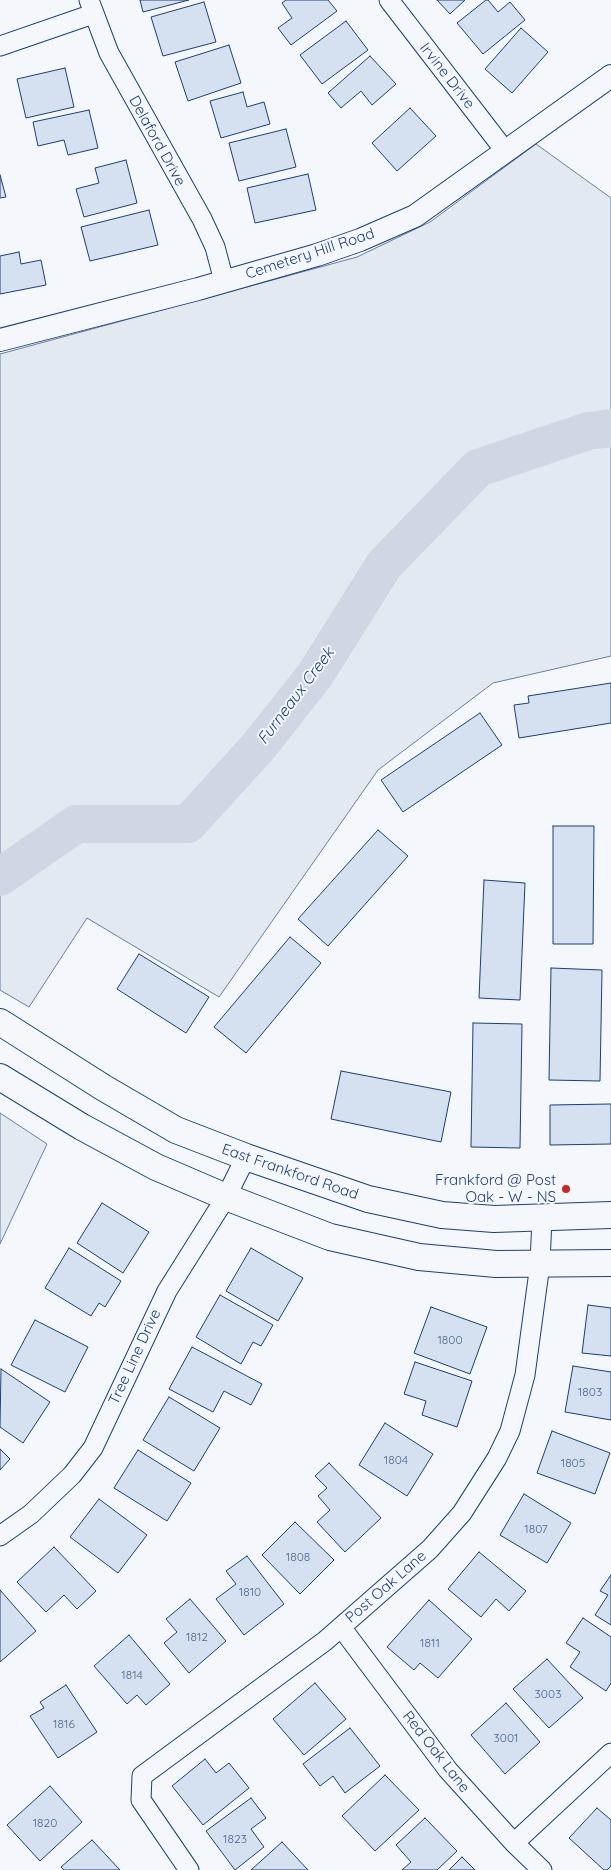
<!DOCTYPE html>
<html>
<head>
<meta charset="utf-8">
<style>
  body { margin:0 }
  canvas { display:block; background:#f4f7fb }
</style>
</head>
<body>
<canvas width="611" height="1870"></canvas>
<script>
const ctx = document.querySelector('canvas').getContext('2d');
ctx.lineJoin = 'round';
function fillPath(path, color) { ctx.fillStyle = color; ctx.fill(path, 'evenodd'); }
const poly = rows => new Path2D(rows.map(r => 'M' + r).join(''));
function stroke(path, color, width, dash) { ctx.strokeStyle = color; ctx.lineWidth = width; ctx.lineCap = dash ? 'butt' : 'round'; ctx.setLineDash(dash || []); ctx.stroke(path); }
function label(font, color, halo, rows, align = 'center') {
  ctx.font = font + ' Quicksand,sans-serif'; ctx.lineWidth = 4; ctx.setLineDash([]); ctx.textBaseline = 'middle'; ctx.strokeStyle = halo; ctx.fillStyle = color; for (const [text, x, y, turn = 0] of rows) {
    ctx.save(); ctx.translate(x, y); ctx.rotate((+turn || 0) * Math.PI / 180); ctx.textAlign = isNaN(turn) ? turn : align; if (halo) ctx.strokeText(text, 0, 0); ctx.fillText(text, 0, 0); ctx.restore();
  }
}
const green = poly([
  [536,144,611,198,611,656,493,683,378,770,219,997,87,918,29,1007,0,990,0,354,357,257,430,222,536,144],
  [0,1113,47,1144,0,1244,0,1113]
]);
fillPath(green, '#e3e9f0');
stroke(green, '#687fa3', 1);
stroke(poly([
  [0,877,76,824,188,824,259,746,315,675,384,565,478,468,588,431,611,428]
]), '#cfd7e4', 38);
const building = poly([
  [140,0,189,0,143,12,140,0],
  [286,0,328,0,337,11,291,45,278,28,292,18,282,3,286,0],
  [437,0,465,0,450,14,437,0],
  [486,0,488,0,498,12,510,2,525,20,483,54,457,23,486,0],
  [204,2,216,42,163,56,151,17,204,2],
  [346,21,368,50,322,84,300,55,346,21],
  [521,28,548,52,512,93,485,69,521,28],
  [229,45,241,83,188,101,175,62,229,45],
  [370,56,396,84,372,105,361,91,341,108,328,93,370,56],
  [65,68,74,107,26,118,17,79,65,68],
  [243,92,247,107,264,102,270,124,221,138,210,101,243,92],
  [410,108,436,136,397,171,372,143,410,108],
  [89,110,98,148,68,155,64,140,38,146,33,122,89,110],
  [286,129,296,167,239,181,229,143,286,129],
  [126,160,137,203,84,217,76,189,99,183,95,168,126,160],
  [308,174,316,210,255,223,247,188,308,174],
  [0,175,6,197,0,198,0,175],
  [149,210,158,245,90,261,81,227,149,210],
  [19,252,21,264,41,260,46,285,0,294,0,256,19,252],
  [611,683,611,723,519,738,514,705,529,703,528,696,611,683],
  [480,713,502,745,403,812,381,780,480,713],
  [553,826,594,826,593,944,553,944,553,826],
  [378,830,408,856,328,946,298,919,378,830],
  [484,880,525,883,520,1000,479,998,484,880],
  [290,937,321,963,246,1053,214,1027,290,937],
  [139,954,209,997,186,1033,117,989,139,954],
  [551,968,602,970,600,1081,549,1080,551,968],
  [473,1023,522,1024,520,1148,471,1147,473,1023],
  [341,1071,451,1092,441,1142,331,1119,341,1071],
  [611,1104,611,1144,550,1145,550,1105,611,1104],
  [102,1203,149,1232,123,1273,77,1243,102,1203],
  [69,1248,121,1281,105,1307,99,1303,91,1316,45,1288,69,1248],
  [251,1248,303,1278,278,1321,226,1291,251,1248],
  [220,1295,273,1325,261,1346,253,1342,241,1364,196,1337,220,1295],
  [588,1305,611,1308,611,1356,582,1353,588,1305],
  [431,1307,487,1327,470,1374,414,1353,431,1307],
  [35,1320,88,1347,65,1392,11,1365,35,1320],
  [192,1347,262,1384,251,1405,224,1391,213,1412,169,1389,192,1347],
  [415,1362,472,1381,457,1427,422,1415,426,1401,404,1394,415,1362],
  [573,1366,611,1372,611,1420,565,1412,573,1366],
  [1,1369,50,1402,23,1443,0,1427,1,1369],
  [169,1397,220,1428,194,1471,143,1440,169,1397],
  [385,1423,433,1454,407,1496,359,1465,385,1423],
  [552,1431,610,1453,595,1494,537,1473,552,1431],
  [0,1449,10,1459,0,1470,0,1449],
  [138,1450,191,1483,167,1521,114,1488,138,1450],
  [329,1463,381,1518,345,1552,317,1522,330,1510,318,1496,327,1488,315,1476,329,1463],
  [524,1494,571,1523,547,1563,500,1535,524,1494],
  [99,1499,147,1535,118,1573,70,1537,99,1499],
  [295,1522,334,1560,300,1594,262,1555,295,1522],
  [54,1547,96,1591,77,1609,64,1595,46,1612,17,1582,54,1547],
  [479,1552,526,1591,509,1611,496,1599,481,1617,448,1589,479,1552],
  [247,1556,284,1604,244,1635,216,1599,236,1584,226,1571,247,1556],
  [611,1575,611,1625,595,1615,608,1595,600,1591,611,1575],
  [0,1590,36,1631,0,1662,0,1590],
  [190,1599,226,1641,189,1673,164,1643,177,1632,166,1619,190,1599],
  [429,1600,472,1639,438,1678,420,1663,414,1670,387,1647,429,1600],
  [583,1618,611,1637,611,1683,606,1691,570,1667,580,1652,566,1643,583,1618],
  [129,1635,170,1684,146,1705,137,1695,127,1704,94,1666,129,1635],
  [547,1659,583,1698,549,1728,513,1689,547,1659],
  [315,1683,346,1719,304,1755,273,1719,315,1683],
  [66,1685,97,1732,58,1758,30,1716,44,1708,40,1702,66,1685],
  [506,1703,540,1742,505,1774,471,1735,506,1703],
  [350,1728,380,1766,345,1793,333,1776,320,1786,303,1764,350,1728],
  [205,1759,216,1773,229,1763,249,1788,203,1825,172,1786,205,1759],
  [385,1775,419,1810,375,1851,342,1816,385,1775],
  [50,1786,82,1822,40,1861,7,1825,50,1786],
  [251,1798,266,1818,251,1829,264,1847,235,1870,206,1831,251,1798],
  [597,1808,611,1820,611,1866,607,1870,604,1870,569,1838,597,1808],
  [425,1818,457,1851,437,1870,402,1870,411,1862,396,1845,425,1818],
  [92,1840,120,1870,64,1870,61,1867,92,1840],
  [282,1842,308,1870,251,1870,282,1842],
  [462,1857,475,1870,449,1870,462,1857]
]);
fillPath(building, '#d5e0f0');
stroke(building, '#1d3f73', 1);
const minor = poly([
  [89,0,109,53,202,219,215,247,224,281],
  [389,0,506,152],
  [0,46,93,14],
  [0,1536,31,1514,72,1475,93,1448,167,1291,226,1197,246,1157],
  [341,1627,448,1770,514,1843,542,1870],
  [514,1843,611,1753],
  [189,1870,141,1800,142,1776,325,1641,430,1549,462,1513,497,1458,510,1431,525,1375,540,1264,542,1217]
]);
const tertiary = poly([
  [0,340,198,289,317,255,360,240,415,216,611,76]
]);
const secondary = poly([
  [0,1022,104,1088,176,1130,246,1157,368,1199,442,1215,494,1219,611,1215],
  [0,1077,82,1127,156,1167,226,1197,330,1237,419,1257,496,1264,611,1263]
]);
stroke(minor, '#1d3f73', 21);
stroke(tertiary, '#1d3f73', 24);
stroke(secondary, '#1d3f73', 28);
stroke(minor, '#f4f7fb', 19);
stroke(tertiary, '#f4f7fb', 22);
stroke(secondary, '#f4f7fb', 26);
for (const [x, y, r, color] of [
  [566,1189,5,"#c62828"]
]) { const dot = new Path2D(); dot.arc(x, y, r, 0, 2 * Math.PI); ctx.fillStyle = color; ctx.fill(dot); stroke(dot, '#f4f7fb', 2); }
label('12px', '#4b6792', null, [
  ["1800",450,1340],
  ["1803",590,1392],
  ["1804",396,1460],
  ["1805",573,1463],
  ["1807",536,1529],
  ["1808",298,1557],
  ["1810",250,1592],
  ["1812",197,1637],
  ["1811",430,1643],
  ["1814",132,1675],
  ["3003",548,1694],
  ["1816",64,1724],
  ["3001",506,1738],
  ["1820",45,1823],
  ["1823",235,1839]
]);
label('15px', '#1d3f73', '#f4f7fb', [
  ["Irvine Drive",447,76,52],
  ["Delaford Drive",157,141,61],
  ["Cemetery Hill Road",310,254,-18],
  ["East Frankford Road",290,1172,19],
  ["Tree Line Drive",135,1357,-65],
  ["Post Oak Lane",386,1587,-41],
  ["Red Oak Lane",436,1752,52]
]);
label('15px', '#1d3f73', '#f4f7fb', [
  ["Frankford @ Post",556,1180],
  ["Oak - W - NS",556,1197]
], 'right');
label('italic 16px', '#1d3f73', '#f4f7fb', [
  ["Furneaux Creek",296,696,-53]
]);
</script>
</body>
</html>
